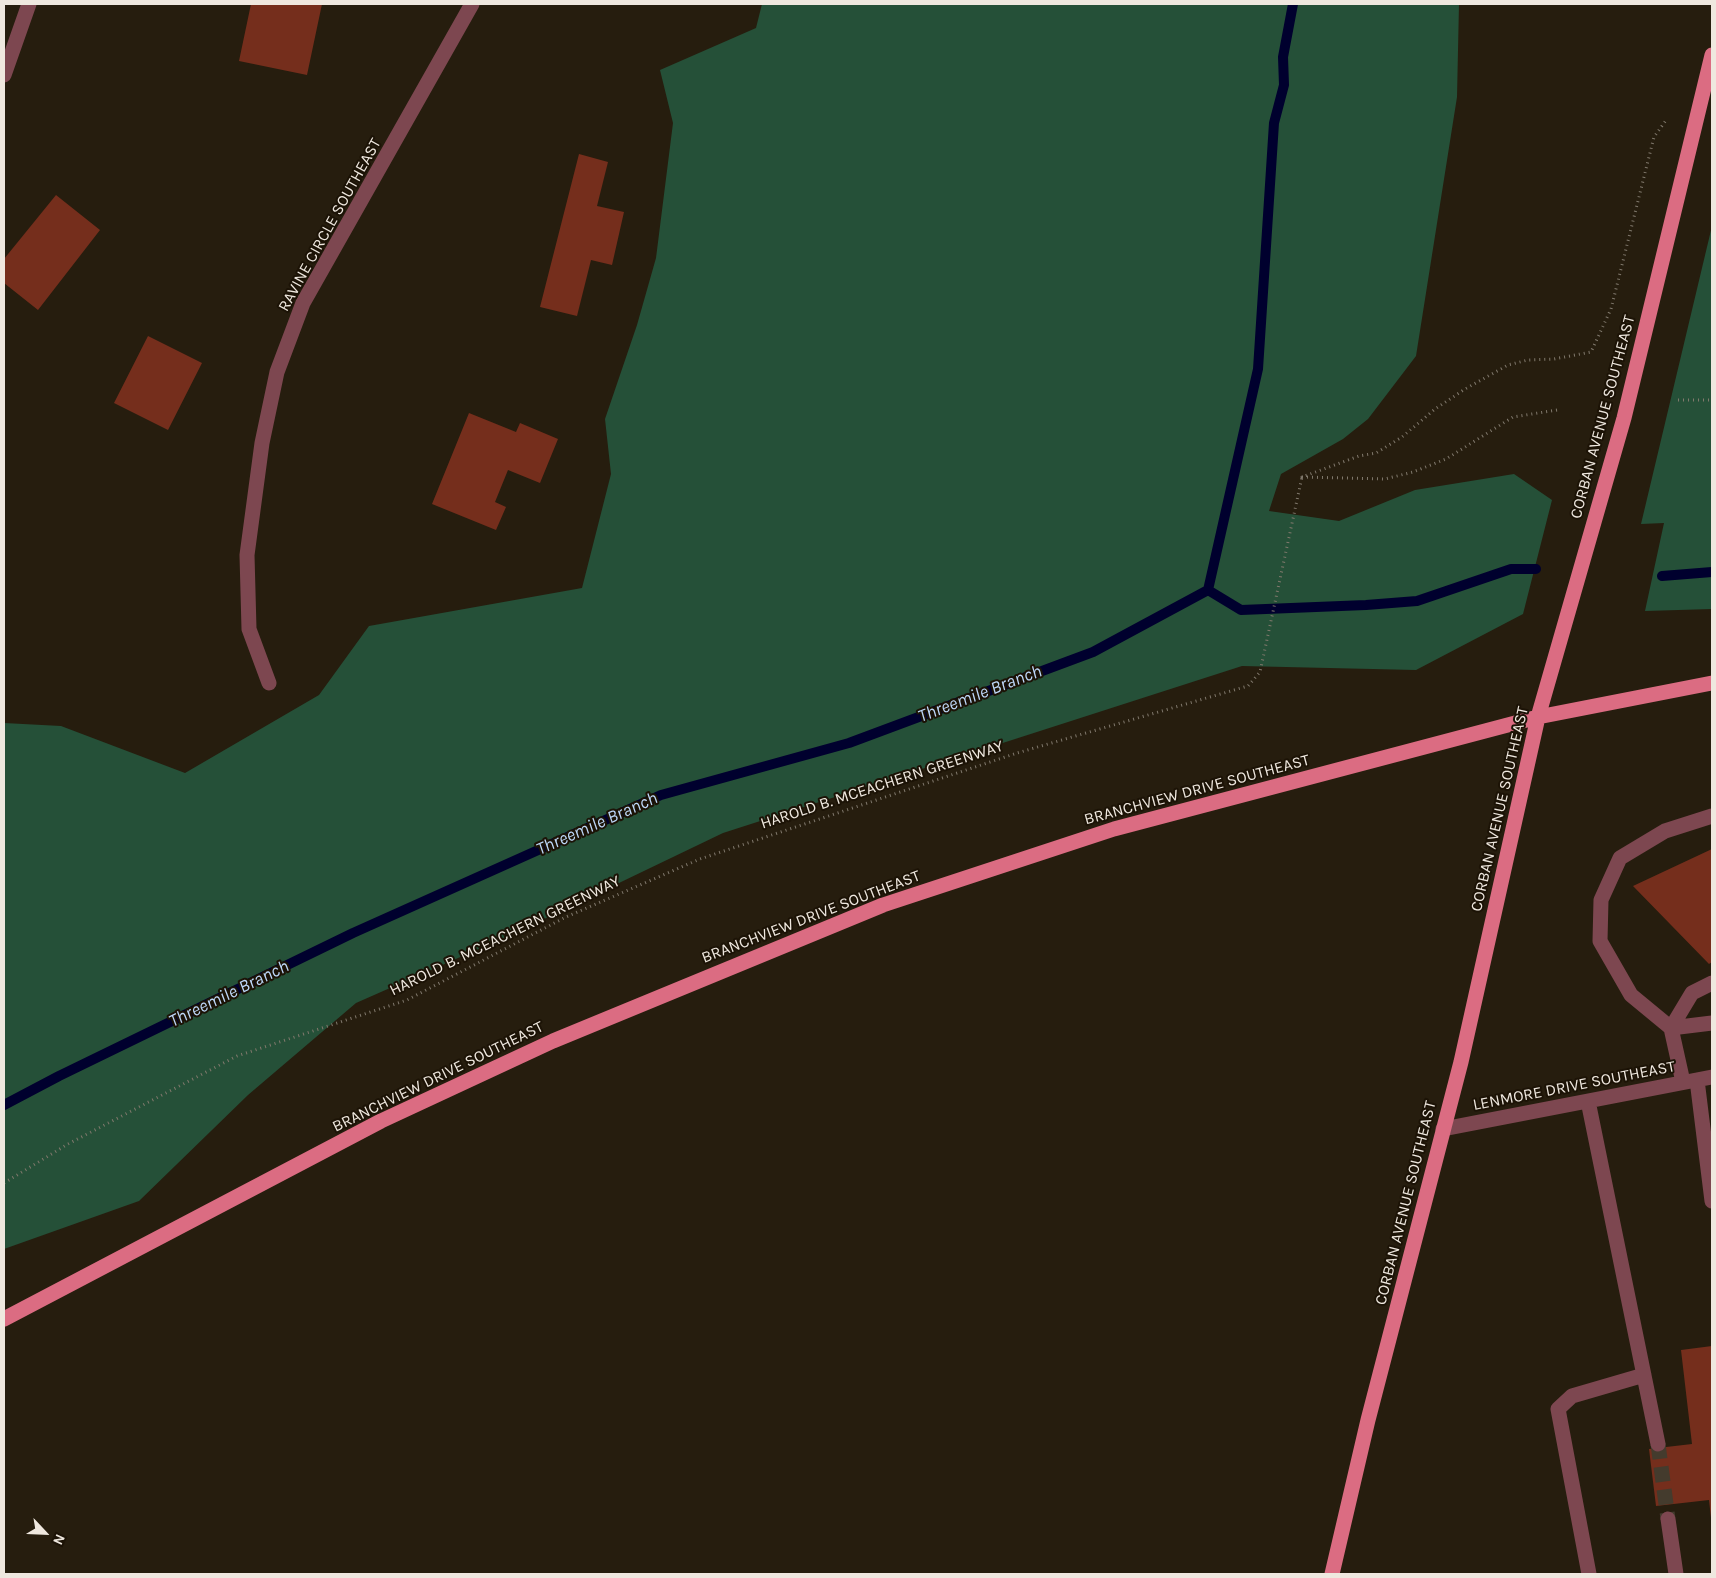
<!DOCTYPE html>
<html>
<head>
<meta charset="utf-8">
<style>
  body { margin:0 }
  #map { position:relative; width:1716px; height:1578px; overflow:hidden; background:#261d0e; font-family:Karla,sans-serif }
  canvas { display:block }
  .frame { position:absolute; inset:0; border:5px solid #efe8df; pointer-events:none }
  .north { position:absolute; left:20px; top:1508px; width:50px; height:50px; -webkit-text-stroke:4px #1c1306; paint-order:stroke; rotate:115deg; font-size:14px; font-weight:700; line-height:20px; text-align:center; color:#efe8df }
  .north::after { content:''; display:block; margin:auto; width:18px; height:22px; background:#efe8df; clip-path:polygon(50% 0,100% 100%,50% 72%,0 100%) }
</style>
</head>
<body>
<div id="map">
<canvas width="1716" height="1578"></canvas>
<div class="frame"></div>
<div class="north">N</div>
</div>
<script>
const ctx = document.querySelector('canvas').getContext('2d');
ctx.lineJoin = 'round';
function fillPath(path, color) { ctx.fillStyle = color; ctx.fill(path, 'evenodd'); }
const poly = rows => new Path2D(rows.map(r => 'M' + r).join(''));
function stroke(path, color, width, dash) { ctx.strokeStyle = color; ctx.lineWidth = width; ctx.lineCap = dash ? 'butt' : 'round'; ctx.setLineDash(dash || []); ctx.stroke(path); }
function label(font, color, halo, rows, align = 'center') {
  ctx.font = font + ' Karla,sans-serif'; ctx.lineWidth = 4; ctx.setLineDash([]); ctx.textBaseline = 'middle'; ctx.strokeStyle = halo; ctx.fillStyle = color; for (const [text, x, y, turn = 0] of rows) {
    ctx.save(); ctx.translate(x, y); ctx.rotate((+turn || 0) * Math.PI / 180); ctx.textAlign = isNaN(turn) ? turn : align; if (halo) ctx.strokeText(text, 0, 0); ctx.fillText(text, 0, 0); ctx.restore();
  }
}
fillPath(poly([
  [762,4,1459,4,1457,97,1416,356,1368,419,1343,439,1281,474,1269,511,1339,521,1415,490,1514,474,1552,500,1523,614,1416,670,1242,666,723,833,517,932,356,1003,248,1095,139,1201,4,1249,4,723,61,726,185,773,319,695,369,626,582,588,611,474,605,419,637,325,656,258,673,123,660,70,756,28],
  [1712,226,1712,609,1645,611,1664,523,1641,524]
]), '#255038');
stroke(poly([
  [1662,576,1712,572],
  [1208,590,1258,369,1274,123,1284,85,1283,57,1293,4],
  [1208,590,1241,610,1366,605,1417,601,1511,569,1536,569],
  [4,1105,59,1076,353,933,661,795,849,743,1093,652,1208,590]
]), '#00002e', 10);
fillPath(poly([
  [251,4,322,4,307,75,239,61],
  [579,154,608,162,597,206,624,212,612,265,591,260,577,316,540,307],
  [56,195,100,230,38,310,4,283,4,259],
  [148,336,202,363,168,430,114,403],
  [469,413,516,432,520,423,558,439,540,483,508,470,495,502,506,507,496,530,432,504],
  [1712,849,1712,962,1709,964,1633,886],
  [1712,1346,1712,1518,1711,1518,1709,1500,1656,1506,1649,1449,1692,1444,1681,1350]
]), '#752e1c');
stroke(poly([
  [1658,1444,1668,1519]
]), '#443b2d', 15, [15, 8]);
stroke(poly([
  [1678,400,1712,400],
  [1557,410,1513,417,1446,459,1413,472,1385,479,1302,477,1359,456,1376,453,1402,437,1435,409,1465,389,1508,365,1528,360,1554,359,1591,352,1611,309,1654,137,1667,119],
  [4,1183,68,1144,237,1056,407,1000,566,917,700,859,1017,753,1248,686,1260,672,1302,477]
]), '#81796d', 3, [1, 4]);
stroke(poly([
  [4,75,29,4],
  [269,683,249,629,247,555,262,443,277,372,303,303,472,4],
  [1712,816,1665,831,1620,858,1601,900,1600,941,1631,995,1671,1028,1712,1023],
  [1697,1080,1712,1201],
  [1683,1082,1671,1028,1692,993,1712,983],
  [1588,1101,1658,1444],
  [1443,1129,1712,1077],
  [1668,1519,1676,1574],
  [1589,1574,1558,1409,1572,1396,1644,1375]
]), '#7d4750', 15);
stroke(poly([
  [4,1319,381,1121,553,1041,883,905,1114,829,1538,717,1712,683],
  [1332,1574,1368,1420,1461,1062,1538,717,1624,418,1712,55]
]), '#db6c82', 15);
label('16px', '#efe8df', '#1c1306', [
  ["RAVINE CIRCLE SOUTHEAST",330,225,-61],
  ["CORBAN AVENUE SOUTHEAST",1603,417,-75],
  ["HAROLD B. MCEACHERN GREENWAY",882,785,-18],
  ["BRANCHVIEW DRIVE SOUTHEAST",1197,790,-15],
  ["CORBAN AVENUE SOUTHEAST",1500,809,-77],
  ["BRANCHVIEW DRIVE SOUTHEAST",811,917,-21],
  ["HAROLD B. MCEACHERN GREENWAY",505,936,-26],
  ["BRANCHVIEW DRIVE SOUTHEAST",438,1077,-26],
  ["LENMORE DRIVE SOUTHEAST",1574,1086,-11],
  ["CORBAN AVENUE SOUTHEAST",1406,1203,-76]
]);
label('italic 18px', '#bed8f9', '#1c1306', [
  ["Threemile Branch",980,694,-21],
  ["Threemile Branch",597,824,-24],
  ["Threemile Branch",229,994,-26]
]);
</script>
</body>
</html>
